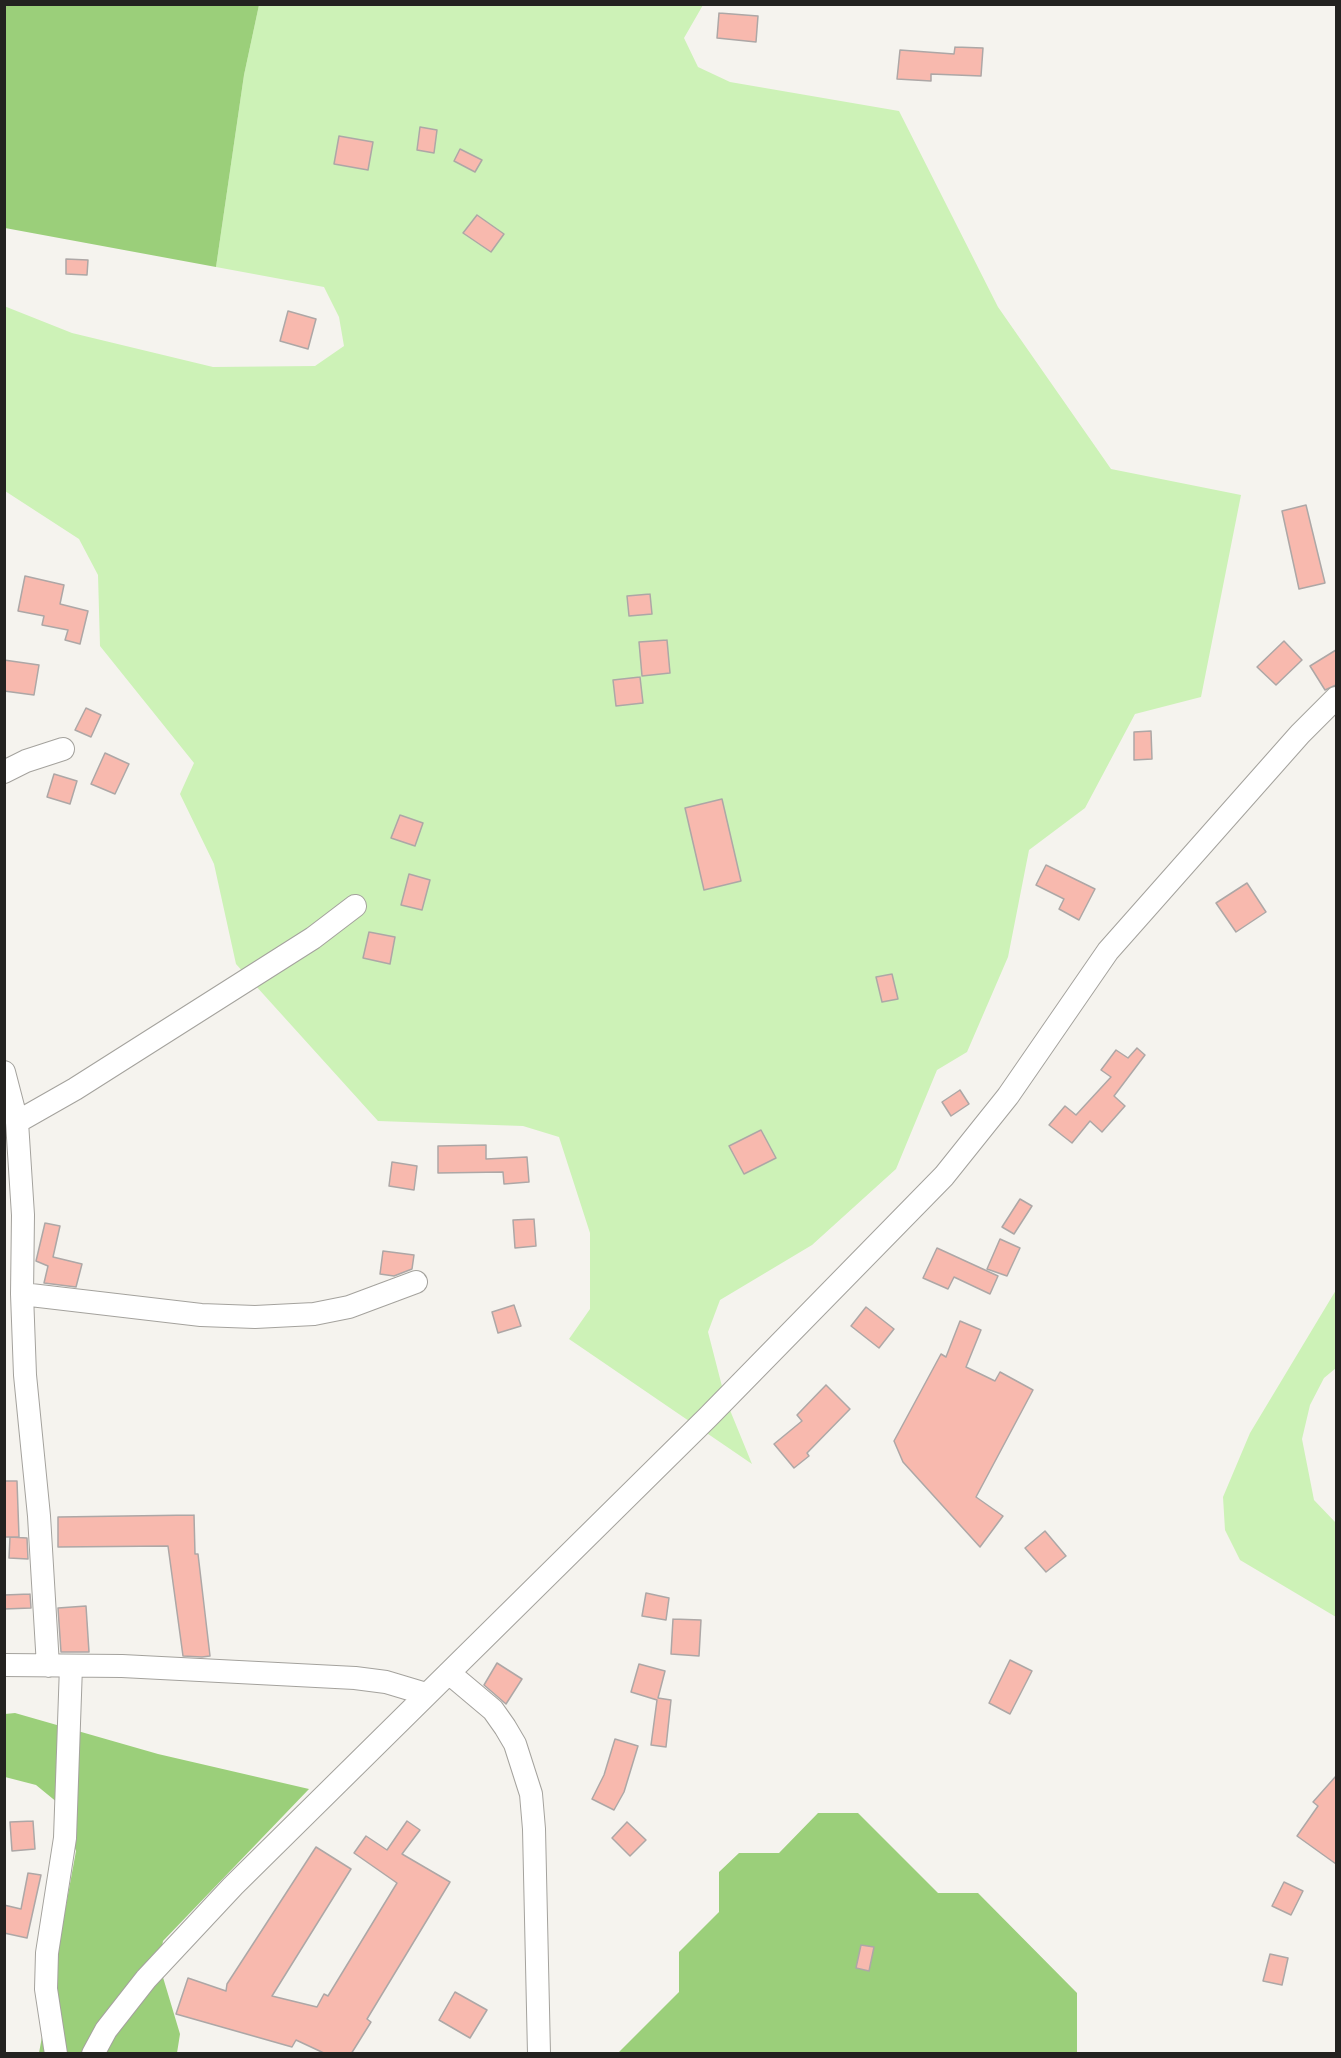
<!DOCTYPE html>
<html>
<head>
<meta charset="utf-8">
<style>
  body { margin:0 }
  #map { position:relative; width:1341px; height:2058px; overflow:hidden; background:#f5f3ee; font-family:"Nunito Sans",sans-serif }
  canvas { display:block }
  .frame { position:absolute; inset:0; border:6px solid #232220; pointer-events:none }
</style>
</head>
<body>
<div id="map">
<canvas width="1341" height="2058"></canvas>
<div class="frame"></div>
</div>
<script>
const ctx = document.querySelector('canvas').getContext('2d');
ctx.lineJoin = 'round';
function fillPath(path, color) { ctx.fillStyle = color; ctx.fill(path, 'evenodd'); }
const poly = rows => new Path2D(rows.map(r => 'M' + r).join(''));
function stroke(path, color, width, dash) { ctx.strokeStyle = color; ctx.lineWidth = width; ctx.lineCap = dash ? 'butt' : 'round'; ctx.setLineDash(dash || []); ctx.stroke(path); }
fillPath(poly([
  [259,5,703,5,684,38,698,67,730,82,899,111,998,307,1111,469,1241,495,1201,697,1135,714,1085,808,1029,850,1008,957,967,1052,937,1070,896,1169,812,1245,720,1300,708,1332,725,1398,752,1464,569,1339,590,1309,590,1233,559,1137,523,1126,378,1121,236,964,214,864,180,794,194,763,100,646,98,575,79,539,5,491,4,306,72,333,213,367,315,366,344,346,339,317,324,287,216,267,244,75],
  [1336,1290,1336,1368,1324,1378,1310,1405,1302,1439,1314,1500,1336,1523,1336,1617,1240,1560,1225,1530,1223,1497,1250,1433]
]), '#cdf2b7');
fillPath(poly([
  [4,5,259,5,244,75,216,267,5,228],
  [15,1713,158,1754,309,1789,163,1941,159,1964,180,2034,177,2053,39,2053,76,1851,58,1803,36,1785,5,1777,5,1714],
  [818,1813,858,1813,938,1893,978,1893,1077,1993,1077,2053,617,2054,679,1992,679,1952,719,1912,719,1872,739,1853,779,1853]
]), '#9bcf7a');
const building = poly([
  [719,13,758,16,756,42,717,38,719,13],
  [955,47,983,48,981,76,931,74,931,81,897,79,900,50,954,54,955,47],
  [420,127,437,130,434,153,417,150,420,127],
  [339,136,373,142,368,170,334,164,339,136],
  [460,149,482,160,475,172,454,161,460,149],
  [477,215,504,234,491,252,463,233,477,215],
  [66,259,88,260,87,275,66,274,66,259],
  [288,311,316,319,308,349,280,341,288,311],
  [1306,505,1325,583,1299,589,1282,511,1306,505],
  [25,576,64,585,60,604,88,611,80,644,65,640,68,630,42,625,44,616,18,611,25,576],
  [650,594,652,614,629,616,627,596,650,594],
  [667,640,670,673,642,676,639,642,667,640],
  [1284,641,1302,660,1276,685,1257,667,1284,641],
  [1336,650,1336,685,1325,690,1310,666,1336,650],
  [4,660,39,665,34,695,4,691,4,660],
  [640,677,643,703,616,706,613,680,640,677],
  [86,708,101,715,91,737,75,730,86,708],
  [1151,731,1152,759,1134,760,1134,732,1151,731],
  [105,753,129,764,115,794,91,784,105,753],
  [54,774,77,781,70,804,47,797,54,774],
  [722,799,741,881,704,890,685,808,722,799],
  [400,815,423,823,415,846,391,838,400,815],
  [1046,865,1095,889,1079,920,1059,909,1064,899,1036,885,1046,865],
  [409,874,430,880,422,910,401,905,409,874],
  [1247,883,1266,912,1236,932,1216,903,1247,883],
  [369,932,395,937,390,964,363,958,369,932],
  [892,974,898,999,882,1002,876,977,892,974],
  [1137,1048,1145,1055,1114,1096,1125,1106,1102,1132,1090,1121,1072,1143,1049,1125,1065,1106,1076,1115,1111,1077,1101,1070,1116,1050,1128,1058,1137,1048],
  [960,1090,969,1104,951,1116,942,1102,960,1090],
  [761,1130,776,1158,744,1174,729,1146,761,1130],
  [486,1145,486,1159,527,1157,529,1182,504,1184,503,1172,438,1173,438,1146,486,1145],
  [392,1162,417,1166,414,1190,389,1186,392,1162],
  [1020,1199,1032,1206,1014,1234,1002,1227,1020,1199],
  [534,1219,536,1246,515,1248,513,1220,534,1219],
  [45,1223,60,1226,53,1257,82,1264,76,1287,44,1283,48,1266,36,1261,45,1223],
  [1000,1239,1020,1248,1007,1276,987,1269,1000,1239],
  [937,1248,998,1276,990,1294,954,1277,948,1289,923,1278,937,1248],
  [383,1251,414,1255,412,1269,394,1276,380,1274,383,1251],
  [514,1305,521,1326,498,1333,492,1312,514,1305],
  [866,1307,894,1329,879,1348,851,1326,866,1307],
  [960,1321,981,1330,966,1367,995,1381,1000,1372,1033,1390,976,1497,1003,1516,980,1547,903,1462,894,1441,941,1354,946,1357,960,1321],
  [826,1385,850,1409,807,1453,809,1456,794,1468,774,1444,802,1421,797,1415,826,1385],
  [4,1481,17,1481,19,1537,4,1537,4,1481],
  [194,1515,195,1554,198,1554,210,1656,202,1657,183,1656,168,1546,58,1547,58,1517,194,1515],
  [1045,1531,1066,1556,1046,1572,1025,1548,1045,1531],
  [10,1537,27,1538,28,1559,9,1558,10,1537],
  [646,1593,669,1598,666,1620,642,1616,646,1593],
  [30,1594,31,1608,4,1609,4,1595,30,1594],
  [86,1606,89,1652,61,1652,58,1608,86,1606],
  [673,1619,701,1620,699,1656,671,1654,673,1619],
  [1010,1660,1032,1671,1010,1714,989,1703,1010,1660],
  [497,1663,522,1679,506,1704,484,1685,497,1663],
  [639,1664,665,1671,658,1698,671,1700,666,1747,651,1745,657,1700,631,1692,639,1664],
  [615,1739,638,1746,624,1792,614,1810,592,1799,604,1775,615,1739],
  [1336,1776,1336,1864,1297,1836,1318,1806,1313,1802,1336,1776],
  [33,1821,35,1849,12,1851,10,1822,33,1821],
  [407,1821,420,1830,402,1854,450,1882,367,2019,371,2022,351,2054,326,2054,296,2040,292,2047,176,2014,188,1978,226,1991,227,1984,316,1847,351,1869,272,1996,317,2007,324,1994,328,1996,397,1883,354,1853,366,1836,387,1850,407,1821],
  [627,1822,646,1840,630,1856,612,1838,627,1822],
  [28,1873,41,1875,27,1938,4,1933,4,1905,21,1909,28,1873],
  [1284,1882,1303,1891,1291,1915,1272,1906,1284,1882],
  [861,1945,874,1947,869,1971,856,1968,861,1945],
  [1270,1954,1288,1958,1282,1985,1263,1981,1270,1954],
  [455,1992,487,2010,470,2038,439,2020,455,1992]
]);
fillPath(building, '#f8b9ae');
stroke(building, '#ada7a6', 1.5);
const minor = poly([
  [4,772,26,761,63,749],
  [4,1072,17,1122,23,1215,22,1294,25,1375,39,1516,48,1666],
  [17,1122,75,1089,313,938,355,906],
  [22,1294,201,1315,255,1317,314,1314,349,1307,416,1282],
  [4,1665,122,1666,355,1678,386,1682,426,1694],
  [449,1673,493,1710,505,1727,515,1744,531,1794,534,1829,539,2054],
  [56,2054,46,1989,47,1953,65,1838,71,1666],
  [93,2054,106,2030,146,1979,233,1886,708,1417,944,1176,1008,1096,1108,951,1300,734,1336,698]
]);
stroke(minor, '#a4a29d', 24);
stroke(minor, '#fff', 22);
</script>
</body>
</html>
